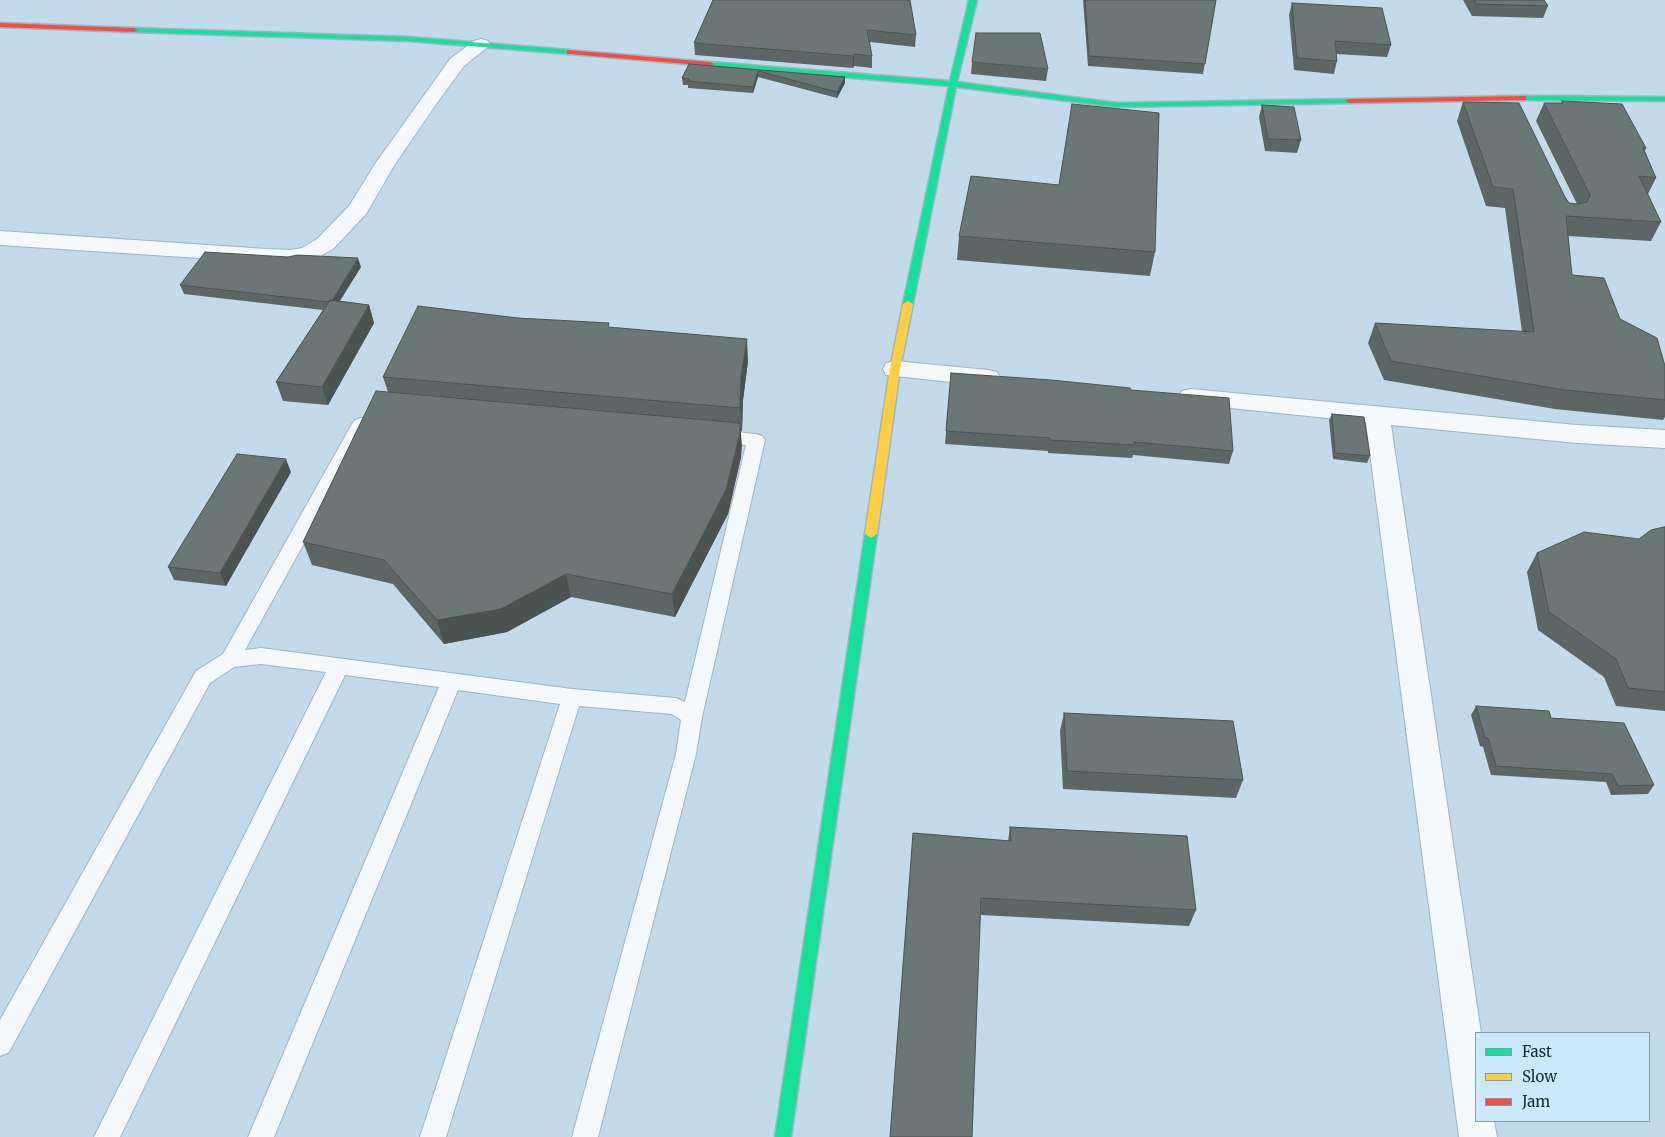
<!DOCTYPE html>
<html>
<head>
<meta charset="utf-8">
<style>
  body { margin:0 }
  #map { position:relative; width:1665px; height:1137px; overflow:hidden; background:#c2daea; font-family:Merriweather,serif }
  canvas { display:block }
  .legend { position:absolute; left:1475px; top:1032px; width:175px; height:90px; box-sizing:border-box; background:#cce8fb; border:1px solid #809db0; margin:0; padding:6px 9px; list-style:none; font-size:15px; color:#0d2c3f }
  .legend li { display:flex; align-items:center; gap:10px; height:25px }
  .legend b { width:25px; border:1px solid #809db0 }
</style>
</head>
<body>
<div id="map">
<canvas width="1665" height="1137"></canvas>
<ul class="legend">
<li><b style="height:6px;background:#16e098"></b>Fast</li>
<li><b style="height:6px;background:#ffcf43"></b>Slow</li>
<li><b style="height:6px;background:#f24e42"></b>Jam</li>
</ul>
</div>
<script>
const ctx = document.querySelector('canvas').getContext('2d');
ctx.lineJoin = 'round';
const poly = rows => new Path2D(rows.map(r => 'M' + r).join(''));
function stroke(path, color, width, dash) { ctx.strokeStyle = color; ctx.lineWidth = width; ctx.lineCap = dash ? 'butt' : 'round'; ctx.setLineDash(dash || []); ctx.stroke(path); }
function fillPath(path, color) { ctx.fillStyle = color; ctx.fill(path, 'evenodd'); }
const lane = poly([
  [361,418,367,420,370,424,245,650,261,648,572,689,676,698,685,702,746,445,717,442,711,440,708,436,711,432,717,430,756,434,762,436,765,440,702,717,696,754,598,1137,572,1137,676,754,681,720,672,714,579,706,446,1137,420,1137,560,704,458,690,274,1137,248,1137,439,687,345,675,120,1137,94,1137,326,672,261,664,234,667,210,683,9,1052,0,1056,0,1020,196,671,223,654,352,424,355,420,361,418]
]);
const street = poly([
  [481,39,488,41,490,45,464,66,439,100,395,164,366,214,333,249,317,258,291,264,0,245,0,231,267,249,291,250,302,248,317,239,349,206,375,164,450,59,474,41,481,39],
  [895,361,988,370,997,372,1000,378,997,384,988,386,886,375,883,369,886,363,895,361],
  [1191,389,1577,425,1665,430,1665,448,1577,443,1391,425,1481,1033,1476,1033,1476,1121,1494,1121,1497,1137,1459,1137,1366,422,1182,403,1179,397,1182,391,1191,389]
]);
const fast = poly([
  [969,0,977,0,957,82,1117,103,1349,99,1353,101,1349,103,1117,107,956,87,913,304,911,306,905,306,903,304,949,86,710,66,706,64,710,62,950,81,969,0],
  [131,28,409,37,570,50,574,52,570,54,409,41,134,32,131,32,131,28],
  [1520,96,1665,97,1665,101,1523,100,1520,100,1520,96],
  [871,530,877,534,791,1137,775,1137,865,534,871,530]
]);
const slow = poly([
  [908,301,913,304,900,369,877,534,871,538,865,534,890,369,903,304,908,301]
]);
const jam = poly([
  [0,23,134,28,138,30,134,32,0,27,0,23],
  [567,50,710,62,714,64,710,66,570,54,567,54,567,50],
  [1523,96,1526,96,1526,100,1349,103,1345,101,1349,99,1523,96]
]);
stroke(lane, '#9db6c5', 2);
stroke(street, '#9db6c5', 2);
stroke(fast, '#9db6c5', 3);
stroke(slow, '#9db6c5', 3);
stroke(jam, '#9db6c5', 3);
fillPath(lane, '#f6f9fc');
fillPath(street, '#f6f9fc');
fillPath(fast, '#16e098');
fillPath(slow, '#ffcf43');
fillPath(jam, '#f24e42');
fillPath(poly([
  [713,0,916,35,915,47,870,42,872,56,872,68,854,66,853,68,695,55,694,43],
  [1083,0,1216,0,1203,74,1088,66],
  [1463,0,1544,0,1548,6,1543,18,1472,16],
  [1292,3,1391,45,1387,57,1336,54,1337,61,1334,74,1294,70,1289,15],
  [972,62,1048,69,1046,81,971,74],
  [689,64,845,77,845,83,837,98,758,77,753,93,688,88,688,85,683,85,682,78],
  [1562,101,1646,148,1645,151,1656,178,1648,194,1661,222,1651,241,1568,236,1572,275,1620,319,1665,366,1665,417,1663,420,1555,409,1384,380,1368,343,1375,323,1522,332,1505,208,1486,206,1457,121,1463,102,1565,197,1569,203,1577,204,1536,121,1544,103,1561,103],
  [1262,105,1301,140,1297,153,1265,151,1259,117],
  [1059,185,1155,252,1150,276,957,260,959,236],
  [361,267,340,301,369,305,374,323,328,405,283,401,276,382,323,310,184,294,180,285],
  [610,327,748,361,743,400,742,431,741,431,741,457,728,514,675,617,571,597,507,632,444,644,393,584,312,565,303,542,388,392,383,377],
  [951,373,1131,390,1233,451,1229,464,1133,455,1132,458,1048,453,1048,451,945,444],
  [1332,414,1370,456,1367,463,1333,459,1329,420],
  [291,472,226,586,174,580,168,567],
  [1665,527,1665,711,1616,706,1604,677,1538,630,1527,572,1537,553,1639,539],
  [1476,706,1551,718,1654,785,1648,794,1611,795,1606,782,1491,775,1483,747,1480,746,1471,715],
  [1064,713,1243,780,1236,798,1063,789,1060,731],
  [1010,827,1196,910,1189,926,981,915,913,833,1008,841]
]), '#5c6664');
fillPath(poly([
  [854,54,854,66,853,68,853,56],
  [758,71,758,77,753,93,753,87],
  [845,77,845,83,837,98,837,92],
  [358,258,361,267,333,311,331,303],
  [369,305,374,323,328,405,322,387],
  [747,339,748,361,743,400,742,431,740,408,741,377],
  [740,423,742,446,741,457,728,514,675,617,672,594],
  [286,459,291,472,226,586,220,573],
  [566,574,571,597,507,632,444,644,437,620]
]), '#4b5351');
const building = poly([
  [713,0,910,0,916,35,867,30,872,56,854,54,853,56,694,43,713,0],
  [1085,0,1216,0,1205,64,1089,56,1085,0],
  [1474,0,1544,0,1548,6,1476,4,1474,0],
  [1292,3,1382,8,1391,45,1335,41,1337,61,1297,58,1292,3],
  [976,33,1040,33,1048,69,972,62,976,33],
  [689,64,845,77,837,92,758,71,753,87,688,81,689,79,682,78,689,64],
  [1562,101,1622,104,1646,148,1643,148,1656,178,1639,176,1661,222,1566,216,1572,275,1604,278,1620,319,1657,338,1665,366,1665,400,1565,390,1391,361,1375,323,1534,332,1513,189,1493,187,1463,102,1519,103,1565,197,1569,203,1577,204,1587,202,1590,195,1544,103,1563,103,1562,101],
  [1072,104,1159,113,1155,252,959,236,971,176,1059,185,1072,104],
  [1262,105,1294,107,1301,140,1268,139,1262,105],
  [205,252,288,257,297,255,358,258,332,301,330,300,329,302,180,285,205,252],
  [330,300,369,305,322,387,276,382,330,300],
  [418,306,518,318,609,323,608,327,747,339,741,377,740,408,383,377,418,306],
  [951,373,1051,380,1130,388,1131,390,1229,398,1233,451,1134,442,1135,445,1050,440,1050,438,946,431,951,373],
  [376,391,740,423,740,433,726,490,672,594,566,574,501,609,437,620,384,560,303,542,376,391],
  [1332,414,1364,417,1370,456,1335,453,1332,414],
  [237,454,286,459,220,573,168,567,237,454],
  [1664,527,1665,527,1665,692,1628,688,1616,659,1549,612,1537,553,1584,532,1639,539,1651,530,1664,527],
  [1476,706,1549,711,1551,718,1624,723,1654,785,1618,786,1612,774,1496,766,1488,738,1485,738,1476,706],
  [1064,713,1233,721,1243,780,1067,771,1064,713],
  [1010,827,1187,836,1196,910,981,898,972,1137,890,1137,913,833,1011,841,1010,827]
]);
fillPath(building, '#6b7774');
stroke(building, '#4b5351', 1);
</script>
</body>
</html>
